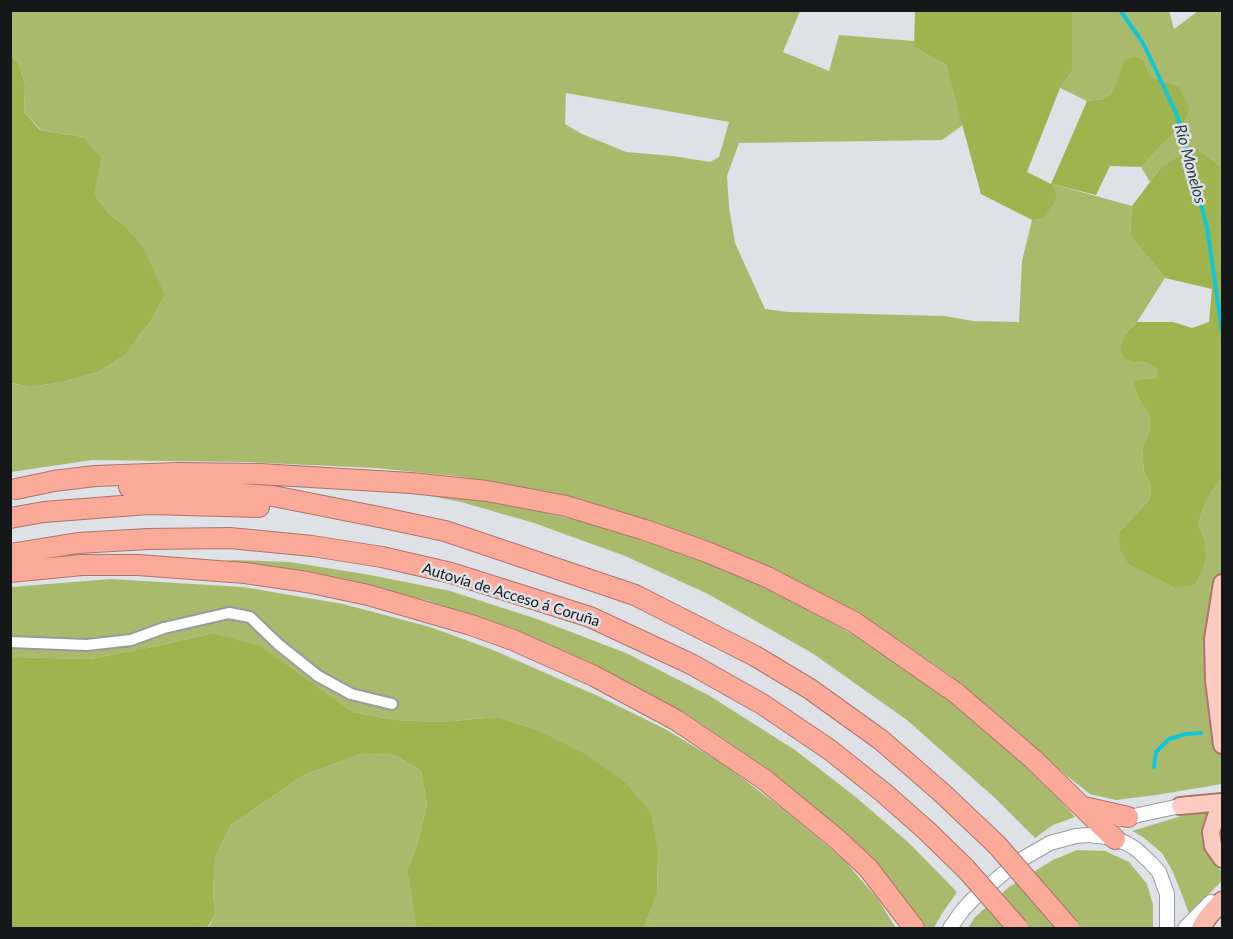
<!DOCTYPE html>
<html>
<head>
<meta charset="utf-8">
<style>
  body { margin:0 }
  #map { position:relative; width:1233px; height:939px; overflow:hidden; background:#dee1e6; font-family:Lato,sans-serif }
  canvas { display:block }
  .frame { position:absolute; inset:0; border:12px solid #161719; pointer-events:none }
</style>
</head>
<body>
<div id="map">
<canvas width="1233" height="939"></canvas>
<div class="frame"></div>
</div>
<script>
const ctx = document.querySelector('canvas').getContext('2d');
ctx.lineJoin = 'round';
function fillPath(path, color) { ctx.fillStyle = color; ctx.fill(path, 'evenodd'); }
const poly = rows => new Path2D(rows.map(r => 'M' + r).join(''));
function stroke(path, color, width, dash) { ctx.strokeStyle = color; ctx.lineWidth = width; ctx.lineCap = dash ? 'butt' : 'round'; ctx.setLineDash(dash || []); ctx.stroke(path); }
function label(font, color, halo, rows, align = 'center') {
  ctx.font = font + ' Lato,sans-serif'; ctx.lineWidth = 5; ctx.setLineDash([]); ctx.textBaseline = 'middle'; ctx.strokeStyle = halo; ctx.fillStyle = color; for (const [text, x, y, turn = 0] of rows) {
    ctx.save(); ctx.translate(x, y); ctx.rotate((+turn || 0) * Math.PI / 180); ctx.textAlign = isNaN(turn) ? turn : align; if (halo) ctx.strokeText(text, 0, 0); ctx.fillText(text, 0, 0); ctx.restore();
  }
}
fillPath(poly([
  [11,11,800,11,783,52,829,71,839,35,914,41,914,47,946,65,963,125,942,140,739,143,727,176,729,207,735,243,765,309,788,312,944,316,973,321,1019,322,1022,261,1032,220,1042,219,1052,184,1132,206,1130,235,1165,278,1137,322,1125,334,1133,362,1148,363,1155,367,1158,373,1156,378,1140,379,1136,381,1134,386,1138,398,1149,415,1150,430,1142,449,1144,472,1151,487,1150,499,1119,532,1129,565,1175,588,1204,539,1198,524,1206,501,1222,477,1222,784,1156,795,1116,800,1090,794,1053,765,996,714,950,675,897,639,811,588,722,548,582,502,463,477,376,468,245,462,92,460,11,472,10,383,31,387,62,382,98,372,124,356,152,319,165,295,123,224,109,214,94,194,83,137,41,130,24,112,25,84,18,62,11,55],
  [566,93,729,122,719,157,710,162,673,156,626,152,582,134,565,124],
  [1072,11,1169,11,1174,29,1198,11,1222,11,1222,168,1206,155,1160,169,1150,182,1141,167,1184,122,1178,86,1151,77,1144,60,1136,56,1125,61,1111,94,1103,99,1087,101,1060,88,1072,71],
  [410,492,492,501,585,522,688,554,778,593,861,639,955,702,1035,773,1075,817,1053,825,1035,838,996,799,907,720,812,653,708,594,625,556,534,523,461,502],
  [234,560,290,562,370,575,450,591,537,619,626,653,710,696,795,750,857,798,909,843,957,892,941,915,934,928,926,928,901,896,850,837,768,769,685,713,591,664,502,627,426,600,336,580,211,563],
  [111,579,243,587,343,604,430,627,493,650,598,696,667,730,726,766,783,809,843,859,877,898,896,928,644,928,657,894,658,852,537,730,497,717,442,722,395,720,353,712,260,647,213,633,157,646,90,659,11,657,11,587],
  [361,754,395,755,421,771,427,804,417,845,407,870,416,924,419,928,208,928,215,915,213,891,215,858,231,825,304,775],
  [1208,812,1203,831,1204,848,1212,862,1222,872,1222,881,1189,913,1173,872,1162,853,1143,837,1132,831,1188,814],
  [1077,850,1105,851,1129,862,1147,884,1153,905,1153,928,968,928,975,917,1009,887,1053,860]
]), '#aaba6d');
fillPath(poly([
  [915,11,1072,11,1072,71,1060,88,1027,172,1051,184,1087,101,1103,99,1111,94,1125,60,1136,56,1144,60,1151,77,1178,86,1190,108,1184,122,1141,167,1110,166,1096,195,1052,184,1057,199,1042,219,1032,220,981,194,946,65,914,47],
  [11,55,18,62,25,84,24,112,40,130,83,137,101,158,94,194,109,214,123,224,144,249,165,295,152,319,124,356,98,372,62,382,31,387,11,383],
  [1191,148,1206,155,1222,168,1222,477,1206,501,1198,524,1204,539,1206,557,1202,571,1195,584,1175,588,1129,565,1120,549,1119,532,1150,499,1151,487,1144,472,1142,449,1150,430,1149,415,1138,398,1134,386,1135,381,1140,379,1156,378,1158,373,1155,367,1148,363,1133,362,1124,358,1120,349,1125,334,1137,322,1173,322,1192,328,1209,322,1212,289,1165,278,1130,235,1132,206,1160,169],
  [213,633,260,646,353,712,395,720,442,722,497,717,537,730,585,754,626,783,651,813,658,852,657,894,644,928,419,928,416,925,407,870,417,845,427,804,421,771,395,755,361,754,304,775,231,825,215,858,213,891,215,915,207,928,11,928,11,657,90,659,157,646]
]), '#9fb34e');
stroke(poly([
  [1120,10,1143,43,1177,115,1207,227,1222,331],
  [1154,767,1156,752,1169,739,1186,734,1201,733]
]), '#0ec8d8', 4);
const minor = poly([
  [10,642,87,645,131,640,164,628,229,613,250,617,278,644,318,676,351,694,392,704]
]);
const tertiary = poly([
  [1120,819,1189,804],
  [950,928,962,911,973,899,1017,862,1050,843,1076,836,1089,835,1107,837,1126,843,1136,849,1151,863,1159,872,1167,894,1167,928],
  [1185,928,1211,902]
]);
const primary = poly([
  [1222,583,1213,639,1214,680,1222,745],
  [1180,806,1222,802],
  [1222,807,1216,816,1211,832,1213,846,1222,859]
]);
const trunk = poly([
  [1201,928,1207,918,1222,901]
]);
const motorway = poly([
  [129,487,273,496,384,518,445,531,635,595,755,656,810,689,881,740,941,792,997,845],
  [16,489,54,481,95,476,177,473,260,474,411,483,487,491,566,506,645,530,707,552,767,577,854,622,956,693,1033,759,1115,839],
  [10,518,44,512,148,504,259,507],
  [10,554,78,543,148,539,230,538,312,546,382,557,451,573,590,617,691,664,762,704,830,750,884,793,927,831,966,869],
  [10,572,82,565,138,565,245,573,307,582,368,595,471,625,513,640,594,676,676,720,765,780,838,840,868,868,914,928],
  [1084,807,1128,817]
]);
stroke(minor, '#989a9f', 14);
stroke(tertiary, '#989a9f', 16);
stroke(primary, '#ab766c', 20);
stroke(trunk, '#ab766c', 21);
stroke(motorway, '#ab766c', 22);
stroke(minor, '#fff', 10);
stroke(tertiary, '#fff', 14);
stroke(primary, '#fdcbc1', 16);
stroke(trunk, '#fcbaac', 18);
stroke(motorway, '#fba998', 20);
const motorwayBridge = poly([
  [997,845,1069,928],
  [966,869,1018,928]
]);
stroke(motorwayBridge, '#ab766c', 22, []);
stroke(motorwayBridge, '#fba998', 20);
label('15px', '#161719', '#dee1e6', [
  ["Autovía de Acceso á Coruña",511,595,17]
]);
label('italic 16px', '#243e40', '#dee1e6', [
  ["Río Monelos",1190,164,75]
]);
</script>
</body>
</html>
